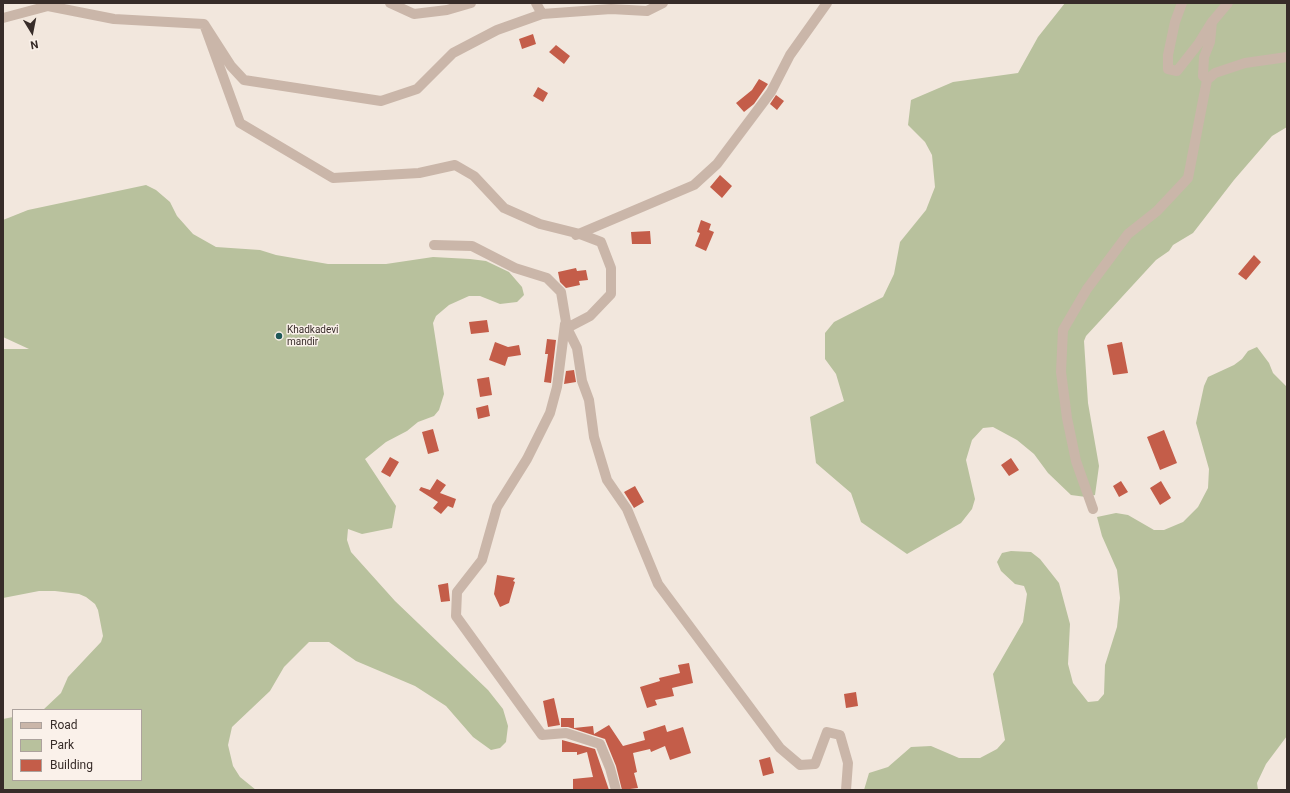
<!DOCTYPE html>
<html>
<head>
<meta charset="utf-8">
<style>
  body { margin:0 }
  #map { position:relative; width:1290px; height:793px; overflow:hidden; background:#f2e7dd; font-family:Roboto,sans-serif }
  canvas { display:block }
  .frame { position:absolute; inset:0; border:4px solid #372c29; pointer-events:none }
  .legend { position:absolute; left:12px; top:709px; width:130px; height:72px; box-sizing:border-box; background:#faf1ea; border:1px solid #aca29d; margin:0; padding:5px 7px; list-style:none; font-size:12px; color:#372c29 }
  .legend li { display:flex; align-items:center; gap:8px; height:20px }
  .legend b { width:20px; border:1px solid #aca29d }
  .north { position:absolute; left:12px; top:12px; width:40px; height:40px; -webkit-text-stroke:3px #faf1ea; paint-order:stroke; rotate:170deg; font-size:11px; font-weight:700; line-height:16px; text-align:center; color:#372c29 }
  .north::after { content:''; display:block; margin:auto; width:14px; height:18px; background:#372c29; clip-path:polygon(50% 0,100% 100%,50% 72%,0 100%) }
</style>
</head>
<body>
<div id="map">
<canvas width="1290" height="793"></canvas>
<div class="frame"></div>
<ul class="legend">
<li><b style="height:5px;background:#cab6a9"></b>Road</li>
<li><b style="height:11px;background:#b8c19d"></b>Park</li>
<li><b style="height:11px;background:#c45d49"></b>Building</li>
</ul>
<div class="north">N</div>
</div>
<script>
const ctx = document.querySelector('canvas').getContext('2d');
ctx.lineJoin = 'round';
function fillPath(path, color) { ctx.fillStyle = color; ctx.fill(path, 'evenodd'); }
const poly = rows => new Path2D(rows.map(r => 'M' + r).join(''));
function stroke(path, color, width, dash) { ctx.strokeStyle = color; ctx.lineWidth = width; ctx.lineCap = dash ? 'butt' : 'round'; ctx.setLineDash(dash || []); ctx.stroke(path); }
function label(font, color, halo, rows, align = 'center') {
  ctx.font = font + ' Roboto,sans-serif'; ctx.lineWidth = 3; ctx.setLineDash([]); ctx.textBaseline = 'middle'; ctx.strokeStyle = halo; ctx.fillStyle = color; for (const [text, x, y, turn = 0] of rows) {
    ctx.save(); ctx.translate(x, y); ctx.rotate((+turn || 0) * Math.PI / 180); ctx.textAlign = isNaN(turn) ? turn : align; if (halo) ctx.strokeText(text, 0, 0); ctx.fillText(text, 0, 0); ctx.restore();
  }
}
fillPath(poly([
  [1065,3,1287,3,1287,127,1272,136,1234,180,1193,233,1173,245,1169,251,1156,260,1086,336,1084,341,1088,403,1099,466,1095,495,1086,497,1071,495,1048,473,1034,454,1017,440,993,427,983,428,972,440,966,460,975,499,972,509,961,523,907,554,861,522,851,493,816,463,810,417,844,401,836,374,825,359,825,333,834,322,883,297,894,274,900,242,926,210,935,187,932,155,925,142,908,125,911,100,953,82,1018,73,1038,37],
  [146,185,156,190,170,202,177,216,193,234,216,247,260,250,276,255,328,264,386,264,433,257,470,259,486,261,509,272,522,287,524,295,517,302,500,304,480,296,469,296,449,305,436,316,433,323,444,394,439,410,434,416,418,422,407,431,386,442,365,459,396,506,392,528,362,534,348,529,347,540,351,552,395,601,488,690,503,709,508,726,506,742,500,748,491,750,473,737,446,706,415,686,356,661,329,642,309,642,284,667,270,691,232,727,228,745,233,766,240,777,256,790,3,790,3,719,13,717,13,780,141,780,141,710,43,710,61,693,68,677,101,642,103,636,98,610,95,604,86,597,79,594,55,591,39,591,3,598,3,349,29,349,3,337,3,220,28,210],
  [1257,347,1269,363,1273,373,1287,387,1287,736,1266,764,1257,783,1258,790,864,790,869,773,888,767,911,747,931,746,959,758,980,758,997,749,1005,740,993,674,1023,622,1027,594,1024,586,1015,584,1001,571,997,562,1002,553,1011,551,1031,552,1040,559,1059,583,1070,624,1068,664,1073,683,1088,702,1098,701,1104,694,1105,665,1117,627,1120,598,1117,570,1102,536,1097,517,1116,513,1128,515,1154,530,1164,530,1183,522,1198,507,1208,488,1209,469,1196,423,1204,386,1208,377,1234,365,1242,359,1248,351]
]), '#b8c19d');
fillPath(poly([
  [533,34,536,44,522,49,519,39],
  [556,45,570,56,564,64,549,52],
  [759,79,768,84,754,104,744,112,736,103,752,90],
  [538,87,548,93,543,102,533,96],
  [776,95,784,101,777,110,770,104],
  [720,175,732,186,722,198,710,187],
  [701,220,711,224,709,230,714,232,706,251,695,246,700,233,697,232],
  [650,231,651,244,632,244,631,232],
  [1254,255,1261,262,1246,280,1238,274],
  [576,268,577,271,586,270,588,280,579,281,580,285,566,288,560,282,558,272],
  [487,320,489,332,471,334,469,322],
  [547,339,556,340,551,383,544,382,548,354,545,354],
  [495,342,508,347,519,345,521,355,508,357,505,366,489,360],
  [1122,342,1128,373,1113,375,1107,345],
  [574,370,576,382,564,384,566,371],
  [489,377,492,395,480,397,477,379],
  [488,405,490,416,478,419,476,408],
  [433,429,439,451,428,454,422,432],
  [1164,430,1177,463,1160,470,1147,437],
  [390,457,399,462,390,477,381,472],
  [1011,458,1019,470,1009,476,1001,465],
  [437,479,446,485,440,493,456,499,453,508,448,506,441,514,433,508,438,502,419,490,421,487,430,490],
  [1121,481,1128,492,1119,497,1113,486],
  [1161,481,1171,498,1160,505,1150,488],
  [635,486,644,502,634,508,624,492],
  [497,575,515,578,513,581,515,582,509,603,500,607,494,594],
  [448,583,450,601,441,602,438,585],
  [689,663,693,683,672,688,674,696,655,700,657,705,647,708,640,687,660,681,659,678,680,673,678,665],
  [856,692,858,706,846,708,844,694],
  [554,698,560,725,548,727,543,701],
  [561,718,574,718,574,728,593,726,594,734,609,725,623,746,645,740,643,732,665,725,667,732,683,727,691,753,670,760,665,746,651,752,650,749,633,753,637,772,634,773,638,788,622,790,616,766,605,739,568,727,561,727],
  [562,740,595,749,609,790,573,790,573,779,593,777,587,752,577,755,577,752,562,752],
  [770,757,774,773,763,776,759,760]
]), '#c45d49');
stroke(poly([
  [390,3,414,14,447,10,471,3],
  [1182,3,1175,22,1168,55,1168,69,1177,71,1199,43,1212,22,1228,3],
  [542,14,611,9,647,11,663,3],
  [3,18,48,6,114,19,204,24,231,66,244,80,381,101,417,89,453,53,497,30,542,14,536,3],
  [204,24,240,123,333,178,419,173,455,165,474,176,504,208,540,224,580,234,601,242,611,268,611,294,590,316,567,328],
  [1207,80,1215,73,1245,63,1287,57],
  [576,235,694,185,717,164,771,92,790,55,827,3],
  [434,245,472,246,515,268,547,278,561,292,567,328,577,348,582,381,589,400,594,437,607,480,627,509,658,584,780,748,800,765,815,764,827,732,840,735,848,763,846,790],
  [565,324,557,387,550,413,527,459,497,507,482,560,457,592,456,616,542,735,566,733,600,744,610,768,616,790],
  [1093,509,1076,461,1067,418,1061,372,1063,330,1087,289,1128,234,1157,211,1188,178,1207,80,1203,76,1204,57,1210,42,1212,22]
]), '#cab6a9', 10);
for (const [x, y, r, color] of [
  [279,336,4,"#1f5958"]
]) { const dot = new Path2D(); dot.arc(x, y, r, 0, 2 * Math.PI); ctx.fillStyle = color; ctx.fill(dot); stroke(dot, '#faf1ea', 1.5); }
label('10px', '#372c29', '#faf1ea', [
  ["Khadkadevi",287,330],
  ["mandir",287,342]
], 'left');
</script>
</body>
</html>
